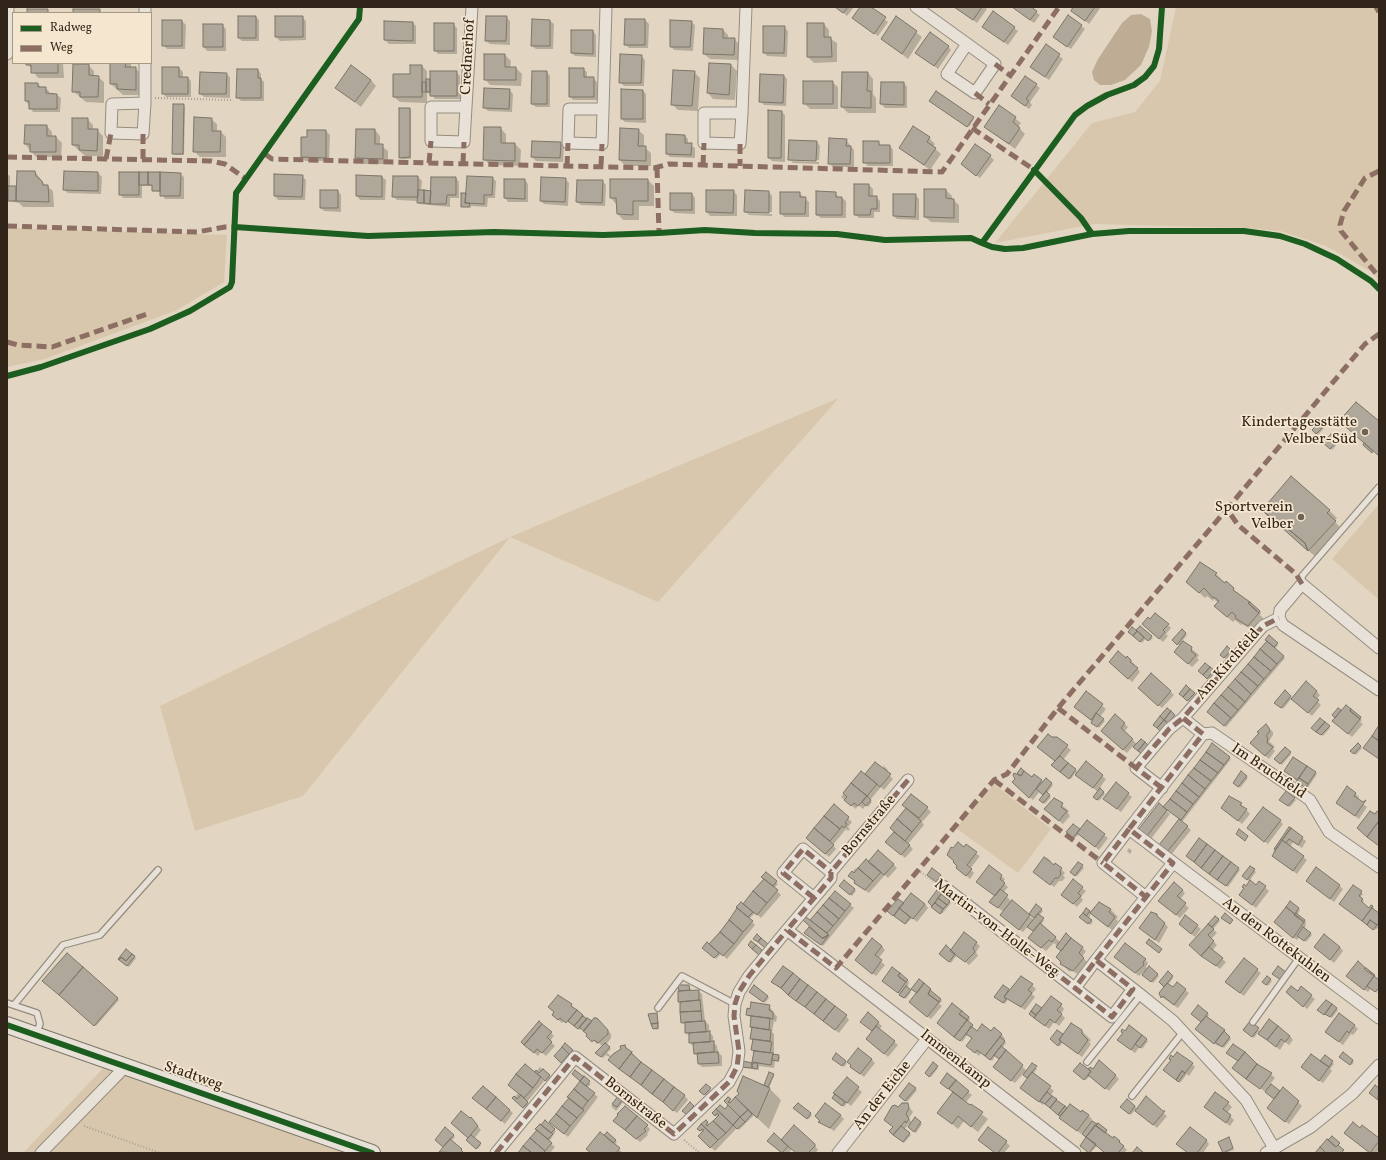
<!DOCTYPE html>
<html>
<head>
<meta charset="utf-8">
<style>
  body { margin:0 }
  #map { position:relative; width:1386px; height:1160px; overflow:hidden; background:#e2d6c2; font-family:Vollkorn,serif }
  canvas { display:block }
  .frame { position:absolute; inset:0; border:8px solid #312519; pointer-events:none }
  .legend { position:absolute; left:12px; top:12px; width:140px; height:52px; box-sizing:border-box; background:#f5e6cf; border:1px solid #a79986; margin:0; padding:5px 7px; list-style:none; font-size:12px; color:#312519 }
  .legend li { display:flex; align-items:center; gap:8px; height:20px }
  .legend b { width:20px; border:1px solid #a79986 }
</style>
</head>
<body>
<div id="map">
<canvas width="1386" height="1160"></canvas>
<div class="frame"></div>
<ul class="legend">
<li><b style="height:5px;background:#1b5e20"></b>Radweg</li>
<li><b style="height:5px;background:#8d6e63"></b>Weg</li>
</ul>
</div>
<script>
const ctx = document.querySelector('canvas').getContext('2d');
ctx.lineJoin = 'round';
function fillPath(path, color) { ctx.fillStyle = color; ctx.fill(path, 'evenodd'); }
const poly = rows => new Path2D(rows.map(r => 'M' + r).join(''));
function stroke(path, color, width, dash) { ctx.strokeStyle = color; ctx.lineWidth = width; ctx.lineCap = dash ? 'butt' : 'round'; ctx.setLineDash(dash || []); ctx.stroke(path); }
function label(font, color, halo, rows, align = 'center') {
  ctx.font = font + ' Vollkorn,serif'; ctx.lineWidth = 3.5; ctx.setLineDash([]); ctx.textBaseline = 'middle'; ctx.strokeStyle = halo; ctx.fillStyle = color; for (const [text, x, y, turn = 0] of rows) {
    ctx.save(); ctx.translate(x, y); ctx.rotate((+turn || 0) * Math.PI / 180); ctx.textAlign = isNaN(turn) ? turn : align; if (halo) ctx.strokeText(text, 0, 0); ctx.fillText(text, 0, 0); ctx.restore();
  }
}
fillPath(poly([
  [1176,7,1379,7,1379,279,1370,271,1326,246,1280,231,1244,228,1094,224,995,243,1092,123,1135,112,1160,81],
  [7,228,227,235,224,282,177,310,45,359,7,367],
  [839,398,658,602,510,537,303,796,195,831,160,706,510,537],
  [1379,504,1379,600,1332,559],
  [994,784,1051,829,1018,873,956,828],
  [105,1066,359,1153,23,1153]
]), '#d8c7ac');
fillPath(poly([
  [1141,14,1150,19,1152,31,1149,47,1141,65,1125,80,1111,85,1100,85,1094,80,1092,72,1098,59,1122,23,1131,15]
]), '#bead94');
fillPath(poly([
  [836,7,854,7,847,16],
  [861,7,869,7,888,22,878,36,853,18],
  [955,7,985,7,987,9,977,23],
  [1012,7,1030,7,1040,15,1034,23],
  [1075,7,1101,7,1089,24,1076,14],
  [1068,16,1085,29,1071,49,1058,40],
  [256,17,259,20,259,41,242,41,239,38],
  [302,17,306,21,306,40,280,41,276,37],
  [506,17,510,21,510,45,490,44,486,41],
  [897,18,922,37,908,59,882,39],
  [533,20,550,21,554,24,553,49,536,49,532,46],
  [645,20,649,24,648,48,629,48,625,44],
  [182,21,186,25,185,49,167,49,163,45],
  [385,22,413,23,416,26,416,44,389,44,385,40],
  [691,22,695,25,693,51,674,50,671,46],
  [453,24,457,28,457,54,438,54,435,50],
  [824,24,829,30,829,38,837,43,837,62,814,63,808,57],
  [222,25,226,29,226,51,207,51,204,47],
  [784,27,788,31,787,57,767,56,764,52],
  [1014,28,1018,31,1008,45,987,30],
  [723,30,728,35,728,39,734,39,740,45,739,60,710,59,704,54],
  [593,31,596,35,596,57,575,56,572,53],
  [948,46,951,50,938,69,917,53],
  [1046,46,1063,59,1049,80,1035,70],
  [505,55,511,61,510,68,516,68,522,74,521,86,490,85,485,79],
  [641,56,645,60,644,86,624,86,620,82],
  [27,63,63,63,64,78,38,78],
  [111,63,131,63,131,68,135,68,141,74,141,95,123,95,111,84],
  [88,65,94,71,94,76,98,77,104,82,104,103,86,102,73,91],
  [731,65,737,71,735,100,713,99,708,93],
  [422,66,427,71,427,80,456,72,460,76,460,99,435,99,431,94,427,93,427,103,400,102,394,97],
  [163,68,179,68,183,72,183,78,188,78,191,81,191,97,166,97,163,93],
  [583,69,587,72,587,78,593,78,597,82,597,100,573,100,570,96],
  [258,70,261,74,261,79,264,82,264,101,241,101,237,97],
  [547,72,550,76,550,107,536,107,532,104],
  [694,72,700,78,698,111,678,110,672,104],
  [868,73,873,79,873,94,876,98,876,113,848,113,842,107],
  [226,74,230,77,230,98,204,97,200,94],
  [784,76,787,79,786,106,764,105,760,101],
  [371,80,376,86,361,107,337,88],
  [832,82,838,87,838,109,810,109,804,103],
  [904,83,907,87,907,108,885,108,881,104],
  [26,84,38,84,42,88,45,88,49,91,49,94,57,95,61,98,60,112,33,112,26,101],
  [1036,85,1040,88,1030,102,1032,105,1029,109,1012,96],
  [509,90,513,94,512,112,488,111,484,107],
  [642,90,646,94,646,123,625,122,622,119],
  [932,102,973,118,974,119,969,127],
  [183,105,185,107,184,155,175,155,173,153],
  [999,106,1021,123,1018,127,1025,134,1015,149,985,127],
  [410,109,411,110,411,159,401,159,400,157],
  [782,112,785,115,785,162,772,161,769,158],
  [87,119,93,125,93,130,97,130,103,136,103,156,85,156,73,145],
  [211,119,217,124,217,132,221,132,226,137,226,157,200,157,194,151],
  [47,126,52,132,52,137,56,137,62,143,61,157,36,157,25,144],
  [500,128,506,134,506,144,515,144,521,150,520,166,490,165,484,159],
  [621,129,638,130,644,135,644,147,651,153,651,166,625,166,620,160],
  [375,130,380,136,380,145,388,151,388,164,362,164,356,158],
  [308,131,326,131,330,135,329,161,305,161,302,157,302,138,308,138],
  [685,136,688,139,688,144,695,148,695,158,670,157,667,154],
  [929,138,935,144,933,147,941,154,930,170,900,148],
  [846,140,854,150,854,167,833,167,829,163],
  [533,142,560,143,564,146,563,162,536,161,532,157],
  [817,142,820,146,819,160,791,159,791,161,819,162,819,164,793,163,789,159],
  [878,142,882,146,890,146,893,150,893,166,868,166,864,162],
  [990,156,994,160,980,178,962,164],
  [35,172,40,178,41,181,53,191,54,207,23,207,19,203,9,201,7,174,10,176,10,187,17,189],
  [98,173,102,177,101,194,68,193,64,190],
  [120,173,180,174,184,177,184,199,165,199,161,192,153,191,153,186,142,186,142,198,123,198,120,194],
  [302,176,306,180,305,200,278,200,275,196],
  [382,177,386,180,385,200,360,200,357,196],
  [418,177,422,181,421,191,432,192,456,178,459,182,459,198,450,198,450,207,419,204,418,201,397,200,393,196],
  [492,178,496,181,495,198,488,198,487,207,471,206,471,208,462,206,467,195],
  [565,179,569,183,568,206,544,204,541,201],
  [525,180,528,184,528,202,508,202,505,198],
  [648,180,654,186,654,206,639,206,639,220,623,220,618,214,616,204,611,198],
  [602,181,606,185,605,206,581,205,577,202],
  [855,185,869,185,873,189,873,197,876,197,880,201,880,212,874,212,874,218,859,218,855,214],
  [946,190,952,196,952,199,959,205,959,223,931,222,925,217],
  [338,191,341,195,341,212,324,211,321,208],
  [733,191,737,195,737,216,710,216,707,212],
  [769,192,772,196,772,212,748,211,748,213,772,214,772,216,749,215,745,211],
  [799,193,809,202,809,217,784,217,781,213],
  [835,193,839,198,842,198,846,201,846,218,821,218,817,215],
  [692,194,695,198,695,214,675,213,671,210],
  [915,195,919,199,919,220,897,219,894,216],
  [1321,422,1325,427,1318,435,1313,430],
  [1331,435,1339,442,1332,450,1324,443],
  [1329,510,1337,518,1334,521,1343,530,1317,558,1282,528],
  [1201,562,1216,574,1221,579,1220,581,1233,589,1261,613,1260,615,1264,619,1254,631,1242,624,1241,625,1235,620,1233,622,1221,612,1218,603,1214,599,1213,601,1207,596,1205,598,1193,587,1204,565],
  [1168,625,1171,628,1166,634,1168,636,1163,642,1147,628],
  [1140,627,1153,638,1150,641,1146,638,1142,643,1130,632,1136,632],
  [1182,630,1187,635,1182,641,1199,655,1197,658,1199,660,1192,667,1179,655,1180,646,1173,640],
  [1269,636,1278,645,1275,649,1285,658,1226,727,1208,712,1268,642],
  [1227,648,1232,652,1226,659,1221,655],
  [1126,659,1131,660,1140,672,1132,682,1110,662],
  [1206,665,1215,672,1209,679,1200,671],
  [1186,687,1195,695,1189,702,1180,694],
  [1170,691,1174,695,1162,708,1143,692],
  [1316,691,1320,695,1316,700,1321,705,1312,716,1296,702],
  [1285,692,1292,698,1283,709,1277,704],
  [1087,693,1106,709,1100,717,1105,721,1099,728,1079,710],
  [1346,706,1362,720,1360,722,1363,724,1352,737,1334,721,1338,710,1341,712],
  [1115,716,1128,727,1124,732,1137,744,1144,755,1133,746,1127,753,1106,735],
  [1320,719,1330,728,1323,736,1313,730],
  [1266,726,1273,732,1273,735,1269,741,1275,747,1273,749,1275,751,1269,759,1255,747],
  [1052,738,1057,738,1071,750,1063,760,1078,772,1102,776,1106,779,1099,789,1105,794,1099,801,1094,797,1098,792,1075,773,1071,779,1054,767,1056,762,1042,751],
  [1358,744,1362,748,1356,755,1352,751],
  [1213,745,1231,759,1182,822,1191,830,1171,855,1160,845,1180,819],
  [1285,748,1291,754,1282,765,1275,759],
  [875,763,884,770,883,765,888,770,886,772,893,779,884,790,881,787,870,800,872,802,868,807,866,805,863,809,858,805,856,809,841,797,861,772,865,775],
  [1306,767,1317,774,1307,789,1285,771],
  [1242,773,1248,778,1240,788,1234,782],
  [1035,775,1043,783,1046,779,1053,785,1047,793,1051,797,1045,804,1042,802,1044,795,1040,791,1033,800,1017,787,1024,778,1032,778],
  [1116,784,1132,797,1121,812,1108,802],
  [1347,788,1356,794,1359,797,1358,800,1367,807,1359,819,1341,806],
  [1054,799,1069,811,1068,813,1070,816,1063,824,1049,813],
  [1294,799,1296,800,1290,807,1282,802],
  [1159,804,1170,814,1151,839,1139,830],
  [1241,804,1250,814,1242,824,1222,808],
  [834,806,852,822,848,827,850,829,848,831,846,829,833,845,836,849,829,857,807,838],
  [927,808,931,812,922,822,924,825,908,844,913,849,905,858,887,842,895,832,891,828,907,809],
  [1280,821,1283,824,1268,844,1252,832],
  [1073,825,1080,831,1104,835,1108,838,1099,850,1079,834,1075,838,1067,832],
  [1289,829,1306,841,1302,848,1293,842,1290,847,1307,860,1297,874,1277,859,1273,852],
  [958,843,980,856,970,869,974,873,970,879,961,871,951,850],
  [1129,848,1132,851,1130,854,1127,851],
  [1046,857,1051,861,1050,863,1054,866,1056,864,1065,873,1063,875,1065,878,1062,881,1059,881,1054,887,1034,871],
  [1188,858,1238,869,1240,870,1228,887],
  [868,863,893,864,897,868,888,878,885,875,869,893,858,886,853,879,856,874,853,871,856,868,858,870],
  [1079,863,1084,868,1077,876,1072,872],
  [989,866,1005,879,1003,883,1008,887,1003,893,1011,901,1034,920,1036,918,1030,914,1041,909,1043,911,1039,916,1044,920,1041,925,1060,942,1066,935,1086,951,1082,957,1087,962,1077,974,1072,970,1070,972,1061,964,1062,951,1054,943,1046,951,1033,941,1034,932,1028,926,1023,932,1005,919,1004,912,994,905,995,896],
  [1317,868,1343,889,1334,902,1311,884],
  [1254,870,1256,872,1249,881,1244,877],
  [766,873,778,884,774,888,781,895,761,918,755,913,749,919,755,925,727,959,721,954,716,959,703,948,713,949,714,947,710,944,739,908,747,908,765,879],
  [940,875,942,877,937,882,930,876],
  [844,881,856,891,852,896,840,886],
  [1260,883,1269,891,1256,908,1244,899,1246,887,1256,887],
  [1353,886,1363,894,1360,898,1364,901,1362,903,1370,909,1372,906,1374,908,1373,910,1379,915,1379,927,1375,930,1371,927,1372,909,1371,908,1362,920],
  [1082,888,1086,891,1081,897,1083,900,1077,907,1066,898],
  [1182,890,1185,893,1180,900,1189,908,1180,918,1163,904],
  [938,891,951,903,942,914,929,902],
  [1290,902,1300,910,1297,915,1306,922,1305,929,1312,935,1306,942,1299,937,1297,940,1279,926,1296,914,1287,907],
  [1100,903,1111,910,1118,917,1116,919,1118,921,1112,930,1091,913,1089,918,1093,922,1090,925,1081,917,1087,908,1092,912],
  [925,904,928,908,917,922,912,918,906,924,890,913,904,905],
  [850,905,854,908,823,946,806,933,815,924],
  [1157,915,1168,927,1159,943,1144,931],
  [1215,917,1220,921,1213,929,1217,933,1211,939,1217,945,1212,951,1226,962,1220,969,1194,949,1212,927,1209,924],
  [1197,926,1201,929,1195,937,1184,928],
  [965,934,980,946,976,952,978,956,969,965,957,955,951,963,941,955,951,952],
  [882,946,885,950,878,959,885,965,876,976,859,963],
  [1315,947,1340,947,1343,951,1334,963],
  [126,950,136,958,129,967,119,959],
  [67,954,119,1000,96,1026,65,1000],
  [1115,957,1145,959,1148,963,1146,967,1148,970,1149,968,1159,976,1153,983,1144,975,1146,970,1139,976],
  [1257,970,1261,973,1244,996,1230,986],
  [1168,973,1173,978,1168,985,1173,989,1185,990,1189,993,1178,1008,1160,996,1165,987],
  [1374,975,1375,978,1379,982,1377,993,1371,988,1368,992,1351,980],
  [903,978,909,982,907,989,911,992,906,999,883,981],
  [1270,980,1272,981,1268,986,1263,982],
  [919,981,942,1001,939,1004,942,1006,931,1019,914,1006],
  [776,985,846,1016,849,1020,839,1033],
  [1032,985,1036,989,1032,994,1035,997,1025,1010,1008,999,1005,1004,997,998,1003,986,1009,991],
  [679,986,689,986,691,991,698,991,702,994,705,1021,709,1025,709,1032,713,1036,713,1042,717,1046,718,1052,722,1056,722,1066,702,1067,699,1064,699,1057,695,1053,694,1047,690,1043,690,1036,686,1033,686,1026,682,1022],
  [1298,992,1311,996,1315,999,1307,1009,1291,995],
  [752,993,767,996,769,998,765,1003],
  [559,996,592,1023,596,1019,611,1034,611,1038,606,1045,611,1049,607,1053,612,1057,625,1046,635,1056,634,1057,685,1096,688,1100,677,1113,613,1064,609,1060,611,1058,606,1055,603,1058,598,1054,603,1047,599,1043,597,1044,581,1028,580,1030,565,1020,562,1023,557,1019,555,1013],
  [1326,1001,1338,1010,1332,1018,1320,1012],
  [952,1005,970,1019,968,1022,977,1032,992,1032,994,1029,1002,1035,1005,1039,1004,1041,1006,1043,1002,1048,1027,1071,1032,1064,1037,1069,1033,1074,1054,1091,1050,1096,1067,1109,1081,1113,1083,1111,1089,1116,1092,1119,1091,1121,1107,1132,1106,1134,1113,1139,1114,1137,1127,1150,1124,1153,1106,1153,1097,1146,1090,1153,1083,1147,1088,1137,1082,1132,1081,1134,1044,1103,1043,1105,1025,1091,1028,1079,1023,1074,1015,1083,998,1070,1000,1059,996,1055,992,1061,981,1053,979,1056,971,1049,972,1038,968,1034,962,1042,941,1026],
  [1061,1005,1064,1009,1061,1014,1065,1018,1059,1026,1054,1022,1049,1029,1031,1015,1042,1009],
  [769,1006,777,1017,776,1022,774,1021,772,1032,774,1034,774,1055,780,1057,779,1062,775,1061,774,1068,759,1066,759,1070,744,1068,743,1067,753,1064,754,1052,752,1050,753,1041,751,1038,752,1018,747,1015],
  [657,1014,659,1029,656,1030,654,1028],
  [868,1014,882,1026,879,1030,898,1045,888,1057,871,1043,873,1031,865,1025],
  [1207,1014,1209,1015,1207,1018,1231,1039,1224,1048,1220,1045,1218,1046,1200,1032,1202,1022,1194,1015],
  [1250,1023,1261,1032,1290,1036,1293,1040,1289,1045,1285,1042,1280,1050,1258,1032,1254,1038,1246,1031],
  [1355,1026,1358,1029,1353,1035,1351,1034,1343,1045,1330,1035],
  [1129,1027,1148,1041,1142,1049,1140,1046,1135,1053,1122,1043,1125,1032],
  [1057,1031,1063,1036,1082,1031,1091,1040,1089,1042,1091,1044,1082,1057,1063,1042,1060,1046,1053,1041],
  [551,1033,554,1036,550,1041,555,1046,546,1056,541,1052,538,1056,529,1048],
  [565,1045,573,1052,563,1064,555,1056],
  [1343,1053,1354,1062,1352,1065,1342,1058],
  [836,1055,847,1063,844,1067,835,1060],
  [1325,1056,1334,1064,1330,1069,1332,1071,1323,1083,1306,1071,1320,1062],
  [871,1059,875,1063,864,1077,851,1067],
  [1239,1061,1265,1071,1266,1070,1275,1078,1270,1084,1280,1092,1283,1088,1302,1106,1289,1124,1272,1111,1275,1099,1237,1071],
  [933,1064,938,1068,931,1077,926,1073],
  [1080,1064,1092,1074,1115,1075,1119,1079,1109,1091,1090,1076,1086,1080,1076,1072],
  [1192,1064,1195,1067,1189,1076,1187,1074,1180,1083,1164,1070],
  [540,1067,551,1077,547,1082,540,1075,538,1076,544,1081,527,1102,529,1104,525,1108,513,1098,538,1076,536,1072],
  [576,1071,591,1084,587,1088,598,1097,568,1137,550,1122,582,1081],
  [770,1074,774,1076,769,1088,781,1100,769,1129,754,1115,739,1130,737,1128,715,1151,699,1136,703,1133,699,1129,706,1121,710,1125,717,1117,713,1113,725,1110,729,1105,725,1101,728,1098,732,1102,741,1093,765,1086],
  [947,1075,972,1095,966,1102,988,1119,978,1132,964,1121,958,1129,939,1113,954,1093,943,1084],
  [847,1079,862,1092,851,1106,847,1103,844,1107,835,1100],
  [909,1084,917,1090,907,1102,900,1096],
  [706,1085,711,1090,706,1096,701,1091],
  [483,1087,513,1113,505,1124,473,1098],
  [619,1097,624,1101,616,1111,611,1106],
  [1228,1103,1232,1107,1227,1113,1234,1120,1230,1126,1209,1110],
  [690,1104,695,1109,688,1115,683,1111],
  [798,1104,812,1115,809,1119,796,1110],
  [907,1104,913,1112,909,1118,912,1123,916,1119,922,1124,916,1133,910,1129,909,1124,904,1130,911,1135,904,1143,891,1131,894,1127,898,1108],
  [1135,1106,1137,1109,1163,1113,1167,1116,1157,1128,1135,1110,1131,1115,1123,1109],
  [840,1115,844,1119,834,1131,820,1122],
  [474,1122,481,1130,474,1139,481,1145,478,1149,467,1140,469,1138,457,1129],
  [545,1122,556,1131,549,1142,555,1147,550,1153,519,1153],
  [618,1124,647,1126,650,1129,647,1134,648,1135,640,1142],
  [445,1129,455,1137,451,1141,463,1153,441,1152,444,1147,436,1140],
  [1361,1129,1379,1139,1379,1149,1376,1153,1371,1153,1349,1137],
  [607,1133,617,1142,614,1145,623,1153,592,1153],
  [1206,1140,1209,1144,1203,1153,1189,1153],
  [1230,1140,1234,1150,1224,1153,1223,1152],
  [768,1141,814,1144,818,1150,815,1153,797,1153,792,1149,789,1153,781,1153],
  [1006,1142,1010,1146,1004,1153,995,1153]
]), '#0003');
const building = poly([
  [835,7,848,7,843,13,835,7],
  [860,7,871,7,886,17,874,34,852,18,860,7],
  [954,7,982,7,973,20,954,7],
  [1012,7,1031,7,1037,11,1030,20,1012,7],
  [1073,7,1095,7,1085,21,1071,11,1073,7],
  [27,9,48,9,48,13,27,13,27,9],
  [73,9,100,9,100,13,73,13,73,9],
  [993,11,1015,27,1004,42,982,27,993,11],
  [1068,15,1082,25,1067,47,1053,37,1068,15],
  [238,16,256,16,256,38,238,38,238,16],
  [275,16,303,16,303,37,275,37,275,16],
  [486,16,507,16,506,41,485,41,486,16],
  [896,16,917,31,902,54,881,39,896,16],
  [532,19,550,20,550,46,531,46,532,19],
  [625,19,645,19,645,45,624,45,625,19],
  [162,20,182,20,182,46,162,46,162,20],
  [670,20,692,21,690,47,670,47,670,20],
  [384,21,413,22,413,41,384,40,384,21],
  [434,23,454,23,454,51,434,51,434,23],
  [807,23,824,23,824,37,831,37,832,57,807,57,807,23],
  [203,24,223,24,223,47,203,47,203,24],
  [763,26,785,26,784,53,763,53,763,26],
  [704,28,723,29,723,38,735,38,734,55,703,54,704,28],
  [571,30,593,30,593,54,571,53,571,30],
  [930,32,949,46,934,66,915,53,930,32],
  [1046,44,1060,54,1045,77,1030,67,1046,44],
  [484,54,505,54,505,67,516,67,516,80,484,80,484,54],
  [620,54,642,55,641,83,619,83,620,54],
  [26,63,58,63,58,73,31,73,31,65,26,65,26,63],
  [110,63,126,63,125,67,136,67,136,90,117,89,117,84,110,84,110,63],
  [709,63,731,64,729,95,707,93,709,63],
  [73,64,89,64,89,75,99,76,98,97,80,97,80,92,72,92,73,64],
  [351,65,371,80,355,102,335,88,351,65],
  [410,65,422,65,422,97,393,97,393,74,410,74,410,65],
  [162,67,179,67,179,77,188,77,188,94,162,94,162,67],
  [569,68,584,68,584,77,594,77,594,97,569,97,569,68],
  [237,69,258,69,258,78,261,78,261,98,236,98,237,69],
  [673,70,695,71,692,106,671,105,673,70],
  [430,71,457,71,457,96,430,96,430,71],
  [532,71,547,71,547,104,531,104,532,71],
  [200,72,227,73,226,94,199,94,200,72],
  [842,72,868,72,867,91,871,91,871,108,841,107,842,72],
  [760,74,784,75,783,103,759,102,760,74],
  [1025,76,1037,84,1026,99,1029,101,1025,106,1011,96,1025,76],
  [426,79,430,79,430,92,426,92,426,79],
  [803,81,833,81,833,104,803,104,803,81],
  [422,82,426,82,426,92,422,92,422,82],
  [881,82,904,82,904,105,880,104,881,82],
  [25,83,38,83,38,87,46,87,46,93,57,94,57,109,29,109,29,101,25,101,25,83],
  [484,88,510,89,509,109,483,108,484,88],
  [621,89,643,90,643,119,621,119,621,89],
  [936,91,974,117,967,127,929,101,936,91],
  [173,104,184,104,183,154,172,154,173,104],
  [999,105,1016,117,1013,122,1020,128,1009,144,984,127,999,105],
  [399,108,410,108,410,157,399,158,399,108],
  [768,110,782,111,781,158,768,158,768,110],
  [194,117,212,118,212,131,221,131,220,152,193,152,194,117],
  [72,118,88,118,88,129,98,129,97,151,79,150,79,145,72,145,72,118],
  [25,125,47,125,47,136,56,136,56,152,30,152,30,144,24,144,25,125],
  [913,126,930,137,927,142,936,148,924,165,899,148,913,126],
  [484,127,501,127,501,143,515,143,515,161,483,160,484,127],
  [620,128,639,129,638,146,646,146,646,161,619,160,620,128],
  [356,129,375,129,375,144,383,144,383,159,355,158,356,129],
  [307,130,326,130,326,158,301,157,301,137,307,137,307,130],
  [666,134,685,135,685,143,692,143,691,155,666,154,666,134],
  [829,138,847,139,846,146,851,146,850,164,828,164,829,138],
  [789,140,817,141,816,161,788,160,789,140],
  [532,141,561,142,560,158,531,157,532,141],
  [863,141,879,141,879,145,890,145,890,163,863,163,863,141],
  [975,144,991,155,976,176,961,164,975,144],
  [17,171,35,171,36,176,42,181,43,185,48,185,49,202,16,201,17,171],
  [64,171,98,172,98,191,63,190,64,171],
  [119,172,139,172,139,195,119,195,119,172],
  [139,172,148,172,148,185,139,185,139,172],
  [148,172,160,172,160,191,152,191,152,185,148,185,148,172],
  [160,172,181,173,180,196,160,196,160,172],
  [274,174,303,175,302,197,274,196,274,174],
  [356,175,382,176,382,197,356,196,356,175],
  [393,176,418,176,418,197,392,197,393,176],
  [467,176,493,177,492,195,484,195,484,204,465,203,467,176],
  [431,177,456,177,456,195,447,195,446,204,430,204,431,177],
  [541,177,566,178,565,202,540,201,541,177],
  [504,179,525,179,525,199,504,198,504,179],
  [610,179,648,179,648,201,633,201,633,215,617,214,616,198,610,198,610,179],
  [577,180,603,180,602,203,576,202,577,180],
  [854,184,869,184,869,196,877,196,877,209,871,209,870,215,854,215,854,184],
  [8,186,16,186,16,201,8,201,8,186],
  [924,189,946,189,946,198,954,199,954,218,924,217,924,189],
  [320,190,338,190,338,208,320,208,320,190],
  [418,190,424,190,424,203,417,203,418,190],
  [424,190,431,191,430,204,424,203,424,190],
  [706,190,734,190,733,213,706,212,706,190],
  [745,190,769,191,769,213,744,212,745,190],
  [816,191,836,192,836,197,842,197,842,215,816,215,816,191],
  [780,192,800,192,800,197,806,197,805,214,780,214,780,192],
  [461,193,466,193,465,203,470,203,469,207,461,207,461,193],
  [670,193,692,193,692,210,670,210,670,193],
  [893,194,916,194,915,217,893,216,893,194],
  [1356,402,1379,421,1379,456,1339,421,1356,402],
  [1321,421,1325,425,1316,434,1312,430,1321,421],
  [1331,434,1338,440,1330,449,1323,443,1331,434],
  [1364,443,1373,451,1372,453,1363,445,1364,443],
  [1291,476,1330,510,1327,513,1336,521,1308,551,1305,543,1282,524,1280,526,1262,510,1291,476],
  [1262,510,1280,526,1282,524,1305,543,1308,551,1262,510],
  [1200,562,1217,573,1215,575,1225,583,1226,581,1234,588,1233,590,1250,602,1248,603,1259,613,1248,626,1235,618,1236,616,1232,612,1227,617,1214,606,1219,601,1214,597,1213,598,1204,588,1199,593,1186,582,1200,562],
  [1250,602,1260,611,1259,613,1248,603,1250,602],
  [1155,613,1169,624,1163,630,1165,632,1159,639,1142,624,1148,617,1150,619,1155,613],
  [1140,626,1152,636,1148,641,1136,630,1140,626],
  [1132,627,1137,631,1133,636,1128,632,1132,627],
  [1182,629,1186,633,1177,645,1172,640,1182,629],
  [1137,631,1144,637,1140,642,1133,636,1137,631],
  [1269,635,1278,643,1274,647,1265,640,1269,635],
  [1183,641,1192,647,1191,651,1196,655,1188,664,1174,652,1183,641],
  [1267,641,1284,656,1277,664,1260,649,1267,641],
  [1227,646,1231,650,1224,658,1220,655,1227,646],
  [1260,649,1277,664,1271,671,1254,657,1260,649],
  [1118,651,1126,658,1127,656,1131,660,1130,662,1138,668,1128,679,1109,662,1118,651],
  [1254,657,1271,671,1264,679,1248,664,1254,657],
  [1205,663,1210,667,1203,675,1198,671,1205,663],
  [1248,664,1264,679,1258,686,1241,672,1248,664],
  [1210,667,1214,670,1207,679,1203,675,1210,667],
  [1241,672,1258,686,1251,694,1235,679,1241,672],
  [1151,673,1171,691,1158,706,1138,688,1151,673],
  [1235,679,1251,694,1245,702,1228,687,1235,679],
  [1306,681,1317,691,1313,696,1319,700,1308,713,1291,699,1306,681],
  [1186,685,1190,689,1183,697,1179,694,1186,685],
  [1228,687,1245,702,1238,710,1221,695,1228,687],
  [1190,689,1195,693,1187,701,1183,697,1190,689],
  [1285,690,1291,696,1281,708,1274,703,1285,690],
  [1086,691,1103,704,1091,720,1074,707,1086,691],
  [1221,695,1238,710,1231,718,1214,703,1221,695],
  [1214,703,1231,718,1224,726,1207,712,1214,703],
  [1346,705,1351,709,1350,711,1360,719,1348,734,1332,721,1346,705],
  [1167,708,1171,711,1164,720,1160,716,1167,708],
  [1338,708,1341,710,1335,718,1332,715,1338,708],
  [1351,709,1361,717,1360,719,1350,711,1351,709],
  [1171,711,1175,715,1168,723,1164,720,1171,711],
  [1096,713,1104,719,1097,727,1091,723,1096,713],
  [1115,714,1125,723,1121,728,1133,739,1123,750,1101,731,1115,714],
  [1160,716,1164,720,1157,728,1153,725,1160,716],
  [1320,718,1325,722,1316,732,1311,728,1320,718],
  [1164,720,1168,723,1161,732,1157,728,1164,720],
  [1325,722,1330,726,1321,735,1316,732,1325,722],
  [1266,724,1269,728,1270,731,1266,736,1268,738,1267,743,1273,747,1265,756,1250,743,1259,733,1257,732,1266,724],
  [1379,725,1379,741,1372,736,1379,725],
  [1048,734,1052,737,1057,737,1068,745,1055,761,1037,747,1048,734],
  [1372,736,1379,741,1379,759,1363,748,1372,736],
  [1141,739,1145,742,1138,751,1133,747,1141,739],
  [1145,742,1149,746,1142,754,1138,751,1145,742],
  [1212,743,1230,757,1224,765,1206,752,1212,743],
  [1358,743,1361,746,1354,754,1350,751,1358,743],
  [1285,747,1291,752,1280,764,1274,759,1285,747],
  [1206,752,1224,765,1218,773,1200,760,1206,752],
  [1060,756,1068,763,1060,772,1051,765,1060,756],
  [1293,757,1307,766,1297,780,1284,771,1293,757],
  [1200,760,1218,773,1211,781,1194,768,1200,760],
  [1086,761,1103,775,1093,788,1075,775,1086,761],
  [875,762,891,774,880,787,865,774,875,762],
  [1068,763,1076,769,1069,779,1060,772,1068,763],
  [1307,766,1316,772,1308,784,1299,778,1307,766],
  [1021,768,1024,771,1021,776,1017,773,1021,768],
  [1194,768,1211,781,1205,789,1188,775,1194,768],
  [861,771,877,784,867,796,851,783,861,771],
  [1024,771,1032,777,1034,774,1042,780,1029,798,1012,782,1015,779,1013,775,1014,773,1021,776,1024,771],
  [1241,771,1247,776,1238,787,1233,783,1241,771],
  [1188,775,1205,789,1199,797,1182,783,1188,775],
  [1046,778,1052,783,1043,795,1036,789,1046,778],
  [1299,778,1308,784,1306,788,1296,782,1299,778],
  [1116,782,1129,793,1117,809,1103,799,1116,782],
  [851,783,867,796,858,806,854,803,851,806,844,800,847,797,843,793,851,783],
  [1182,783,1199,797,1193,804,1176,791,1182,783],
  [1347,786,1356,793,1354,796,1363,802,1366,800,1355,816,1336,803,1347,786],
  [1100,788,1104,792,1097,800,1093,797,1100,788],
  [1046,791,1050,795,1043,803,1039,800,1046,791],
  [1176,791,1193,804,1187,812,1170,799,1176,791],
  [1286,791,1295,798,1288,806,1279,800,1286,791],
  [911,794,928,807,919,818,902,805,911,794],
  [867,796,871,800,866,806,862,802,867,796],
  [1229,796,1242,803,1240,805,1247,809,1238,821,1221,808,1229,796],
  [1054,798,1063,803,1061,807,1067,811,1059,821,1044,809,1054,798],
  [1170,799,1187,812,1181,820,1163,807,1170,799],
  [1159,803,1167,810,1147,836,1138,830,1159,803],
  [834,804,849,817,845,823,847,824,844,828,842,826,840,829,824,816,834,804],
  [1263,807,1281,820,1264,842,1247,828,1263,807],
  [906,808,921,821,912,832,897,819,906,808],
  [1370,811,1375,814,1377,811,1379,812,1379,821,1367,837,1357,828,1370,811],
  [824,816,840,829,830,841,814,828,824,816],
  [897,819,912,832,905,841,890,828,897,819],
  [1179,819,1188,826,1167,852,1159,845,1179,819],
  [1087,820,1105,834,1095,847,1077,833,1087,820],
  [1378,822,1379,823,1379,846,1367,837,1378,822],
  [1073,824,1080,829,1073,838,1066,832,1073,824],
  [1289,827,1291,828,1275,850,1274,849,1289,827],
  [814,828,834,845,825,854,806,838,814,828],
  [1291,828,1303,837,1298,845,1289,839,1286,843,1282,840,1291,828],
  [1239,829,1248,836,1245,841,1236,834,1239,829],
  [894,832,910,845,901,855,885,842,894,832],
  [1199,838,1207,844,1194,862,1186,856,1199,838],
  [1282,840,1304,856,1293,871,1272,856,1282,840],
  [958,842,964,847,966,844,977,852,967,865,972,869,966,876,956,868,957,866,953,862,954,861,947,855,951,847,953,848,958,842],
  [1207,844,1215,850,1201,868,1194,862,1207,844],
  [878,850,894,864,884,875,868,862,878,850],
  [1215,850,1223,856,1209,874,1201,868,1215,850],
  [1223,856,1231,862,1217,880,1209,874,1223,856],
  [1044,857,1054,865,1055,863,1062,868,1060,871,1061,874,1058,878,1055,878,1050,885,1033,872,1044,857],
  [866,859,881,872,873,881,858,868,866,859],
  [1078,862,1083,865,1075,876,1070,872,1078,862],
  [1231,862,1239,868,1226,886,1217,880,1231,862],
  [989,865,1002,875,1000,879,1005,883,995,896,976,882,989,865],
  [1250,866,1255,869,1247,880,1242,876,1250,866],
  [1316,867,1340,885,1330,899,1306,881,1316,867],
  [858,868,873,881,865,890,854,883,855,881,848,876,852,871,854,873,858,868],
  [932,868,941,875,936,882,927,875,932,868],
  [766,872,777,881,773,886,761,877,766,872],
  [764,879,778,890,767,903,753,891,764,879],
  [1073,879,1083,887,1078,893,1081,896,1073,904,1061,895,1073,879],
  [844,880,855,889,850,895,839,886,844,880],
  [1250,880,1256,885,1259,881,1266,886,1252,905,1239,895,1244,888,1242,887,1244,884,1246,886,1250,880],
  [1174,882,1183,890,1177,896,1186,903,1176,915,1158,901,1174,882],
  [1353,885,1362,891,1359,896,1363,899,1361,901,1369,908,1371,905,1373,906,1362,921,1339,904,1353,885],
  [1000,889,1008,895,998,908,989,902,1000,889],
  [937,890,942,893,932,906,928,902,937,890],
  [753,891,767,903,757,915,743,904,753,891],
  [835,891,851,904,845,911,829,898,835,891],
  [911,893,925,904,913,919,899,908,911,893],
  [941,894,950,901,947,905,938,898,941,894],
  [829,898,845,911,839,919,823,905,829,898],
  [938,898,947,905,943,909,935,903,938,898],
  [898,899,904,903,893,916,887,911,898,899],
  [1012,900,1030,915,1019,930,1000,915,1012,900],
  [1290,901,1299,908,1295,914,1286,907,1290,901],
  [741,902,753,912,748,917,736,907,741,902],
  [1099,902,1111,909,1109,912,1115,917,1108,927,1090,913,1099,902],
  [935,903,943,909,940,914,931,907,935,903],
  [1036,904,1042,909,1034,918,1029,914,1036,904],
  [823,905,839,919,833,926,817,912,823,905],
  [1286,907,1304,922,1293,938,1274,922,1286,907],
  [737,908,753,921,743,932,729,920,737,908],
  [899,908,910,917,905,924,894,916,899,908],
  [1086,908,1090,911,1086,916,1083,913,1086,908],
  [1372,908,1379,913,1379,922,1377,925,1370,920,1367,925,1362,921,1372,908],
  [817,912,833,926,827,933,810,920,817,912],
  [1151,912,1157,914,1157,916,1165,923,1155,940,1139,928,1151,912],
  [1083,913,1092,920,1088,924,1079,917,1083,913],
  [1225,913,1233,920,1230,924,1221,918,1225,913],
  [1296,913,1305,920,1304,922,1294,915,1296,913],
  [1038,914,1044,918,1033,931,1027,927,1038,914],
  [1185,915,1198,925,1191,934,1179,924,1185,915],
  [1215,916,1219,919,1212,927,1208,924,1215,916],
  [806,917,828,934,825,938,822,938,803,920,806,917],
  [729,920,743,932,734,944,720,932,729,920],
  [1370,920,1377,925,1373,930,1367,925,1370,920],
  [1040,923,1056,937,1052,942,1049,940,1041,948,1028,938,1040,923],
  [1208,924,1214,929,1208,935,1214,941,1201,956,1189,945,1208,924],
  [809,927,822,938,829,935,821,945,804,933,809,927],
  [1303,927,1311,933,1304,941,1297,936,1303,927],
  [720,932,734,944,723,956,709,944,720,932],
  [964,932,977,942,973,948,975,952,965,962,950,951,964,932],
  [1066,933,1071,938,1061,951,1056,947,1066,933],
  [757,934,761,938,758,942,753,939,757,934],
  [1324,934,1340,947,1330,960,1314,947,1324,934],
  [761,938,768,944,765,948,758,942,761,938],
  [872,938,882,946,875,955,882,960,872,974,855,960,872,938],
  [1071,938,1083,947,1079,953,1084,958,1073,971,1060,964,1061,962,1056,957,1071,938],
  [1149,939,1162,949,1159,953,1146,943,1149,939],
  [751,941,756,945,752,949,748,945,751,941],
  [707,942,719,953,714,958,702,948,707,942],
  [1125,943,1146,959,1143,962,1144,965,1135,973,1114,957,1125,943],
  [756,945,762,950,759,955,752,949,756,945],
  [946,945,955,954,949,962,939,954,946,945],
  [1209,947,1223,958,1216,966,1201,956,1209,947],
  [126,949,132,954,126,961,121,957,119,960,118,959,126,949],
  [67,953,83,967,59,995,42,981,67,953],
  [132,954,135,956,127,966,119,960,121,957,126,961,132,954],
  [1244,958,1258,969,1240,993,1225,982,1244,958],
  [1358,961,1374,976,1364,990,1346,976,1358,961],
  [783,966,793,973,781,988,771,982,783,966],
  [1149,966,1158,974,1151,982,1142,975,1149,966],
  [1278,966,1287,973,1281,980,1272,974,1278,966],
  [83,967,118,998,94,1026,59,995,83,967],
  [892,967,900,973,898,976,906,982,898,993,882,981,892,967],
  [1366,968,1375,975,1374,976,1364,969,1366,968],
  [1168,971,1173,976,1164,987,1159,982,1168,971],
  [793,973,800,979,788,995,781,988,793,973],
  [900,973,908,980,906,982,898,976,900,973],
  [1021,976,1033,984,1028,990,1032,993,1021,1007,1004,997,1021,976],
  [1267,976,1271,979,1266,985,1262,982,1267,976],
  [1374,976,1379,980,1379,988,1375,992,1367,986,1374,976],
  [800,979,808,985,796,1001,788,995,800,979],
  [919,979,924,983,917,993,911,989,919,979],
  [1177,982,1186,989,1174,1005,1163,996,1161,998,1159,993,1167,983,1173,987,1177,982],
  [924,983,931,989,928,994,939,1002,927,1017,909,1002,924,983],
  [678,985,689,985,690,990,679,991,678,985],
  [754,985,768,996,763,1002,749,992,754,985],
  [808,985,817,992,805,1007,796,1001,808,985],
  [1003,985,1009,989,1004,997,1006,999,1003,1003,994,997,1003,985],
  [906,986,911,990,904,998,899,995,906,986],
  [1291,986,1298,991,1301,986,1312,995,1303,1007,1286,992,1291,986],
  [699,990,699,1000,678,1002,678,991,699,990],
  [930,990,941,999,939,1002,928,994,930,990],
  [817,992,826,999,814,1014,805,1007,817,992],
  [558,995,572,1004,571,1006,577,1010,566,1023,560,1018,558,1020,552,1015,554,1012,548,1007,558,995],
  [1051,996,1062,1004,1057,1010,1062,1014,1055,1023,1050,1019,1045,1026,1034,1018,1051,996],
  [826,999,835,1006,823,1021,814,1014,826,999],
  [700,1000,701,1011,680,1012,680,1002,700,1000],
  [1326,1000,1332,1004,1324,1015,1317,1010,1326,1000],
  [751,1002,770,1005,769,1010,773,1012,773,1019,746,1015,747,1008,750,1009,751,1002],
  [952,1003,962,1011,959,1014,967,1020,954,1037,937,1023,952,1003],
  [1036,1004,1042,1008,1036,1015,1031,1011,1036,1004],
  [1332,1004,1337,1008,1330,1017,1325,1014,1332,1004],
  [1198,1005,1208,1013,1201,1022,1191,1014,1198,1005],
  [835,1006,847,1015,835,1030,823,1021,835,1006],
  [577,1010,583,1015,574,1026,568,1021,577,1010],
  [701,1011,702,1021,681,1023,680,1012,701,1011],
  [962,1011,969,1017,967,1020,959,1014,962,1011],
  [1031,1011,1036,1015,1034,1018,1029,1014,1031,1011],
  [868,1012,879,1022,872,1031,860,1022,868,1012],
  [657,1013,658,1023,651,1024,648,1014,657,1013],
  [1339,1013,1355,1025,1349,1033,1347,1031,1339,1042,1325,1032,1339,1013],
  [583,1016,587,1019,578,1029,574,1026,583,1016],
  [751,1016,770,1018,769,1030,750,1027,751,1016],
  [1206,1016,1225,1030,1214,1044,1195,1029,1206,1016],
  [587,1018,592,1021,584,1031,579,1027,587,1018],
  [594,1018,597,1018,608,1030,608,1034,598,1043,594,1040,592,1042,586,1036,587,1034,583,1031,594,1018],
  [1269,1019,1278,1026,1267,1040,1258,1034,1269,1019],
  [967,1020,973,1025,960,1041,954,1037,967,1020],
  [539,1021,542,1024,524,1045,521,1042,539,1021],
  [705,1021,706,1032,685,1033,685,1022,705,1021],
  [1250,1021,1259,1028,1252,1037,1243,1030,1250,1021],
  [658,1023,658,1028,653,1029,651,1024,658,1023],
  [1071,1023,1082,1030,1082,1034,1088,1040,1078,1054,1059,1040,1071,1023],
  [542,1024,552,1032,547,1037,552,1042,542,1053,537,1049,534,1053,524,1045,542,1024],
  [982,1024,991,1031,994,1027,1002,1034,985,1056,977,1050,975,1053,966,1046,972,1038,966,1034,971,1026,977,1031,982,1024],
  [1129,1025,1142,1035,1131,1050,1117,1040,1123,1033,1121,1032,1122,1029,1125,1031,1129,1025],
  [876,1026,895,1041,884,1054,866,1039,876,1026],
  [1278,1026,1290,1036,1285,1042,1281,1039,1276,1047,1267,1040,1278,1026],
  [752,1027,771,1030,770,1041,750,1039,752,1027],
  [1057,1030,1063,1034,1059,1040,1061,1041,1058,1046,1050,1039,1057,1030],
  [710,1031,710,1042,689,1043,689,1033,710,1031],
  [1224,1031,1230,1037,1222,1047,1215,1042,1224,1031],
  [1142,1035,1147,1039,1140,1048,1135,1044,1142,1035],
  [1000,1037,1005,1041,990,1060,985,1056,1000,1037],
  [753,1039,772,1042,770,1053,751,1050,753,1039],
  [714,1041,714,1052,694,1054,693,1043,714,1041],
  [565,1043,573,1050,569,1054,562,1047,565,1043],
  [605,1043,610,1047,601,1057,595,1053,605,1043],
  [1233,1044,1245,1052,1238,1061,1226,1053,1233,1044],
  [625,1045,626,1048,632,1052,619,1069,608,1060,613,1054,621,1049,620,1046,625,1045],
  [1001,1046,1006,1050,999,1059,994,1055,1001,1046],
  [562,1047,569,1054,561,1063,554,1056,562,1047],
  [858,1048,872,1059,860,1074,850,1067,851,1065,847,1062,858,1048],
  [1006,1050,1023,1065,1011,1081,993,1067,1006,1050],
  [754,1051,773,1053,771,1065,752,1062,754,1051],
  [632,1052,631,1053,641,1062,630,1077,619,1069,632,1052],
  [718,1052,719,1063,698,1064,697,1053,718,1052],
  [1177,1052,1193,1063,1185,1073,1182,1071,1176,1080,1163,1070,1171,1060,1169,1059,1171,1055,1173,1057,1177,1052],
  [1245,1052,1257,1064,1246,1079,1232,1068,1245,1052],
  [1343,1052,1353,1060,1350,1065,1339,1057,1343,1052],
  [836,1053,846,1061,842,1066,832,1059,836,1053],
  [773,1054,779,1055,778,1061,772,1060,773,1054],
  [1311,1054,1329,1067,1319,1081,1301,1067,1311,1054],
  [1325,1055,1333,1061,1329,1067,1320,1061,1325,1055],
  [1099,1060,1116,1075,1105,1089,1088,1075,1091,1071,1088,1069,1090,1067,1093,1069,1099,1060],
  [743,1061,752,1063,752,1068,742,1067,743,1061],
  [641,1062,652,1070,641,1085,630,1077,641,1062],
  [933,1062,938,1066,929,1077,925,1073,933,1062],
  [752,1063,758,1063,757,1069,752,1068,752,1063],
  [1032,1063,1037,1066,1027,1078,1023,1075,1032,1063],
  [1080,1063,1091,1071,1084,1080,1073,1071,1080,1063],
  [525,1064,541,1077,533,1088,516,1074,525,1064],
  [1257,1064,1272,1073,1260,1089,1246,1079,1257,1064],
  [543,1069,550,1075,545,1081,535,1072,536,1070,539,1073,543,1069],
  [575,1070,584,1077,580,1081,572,1074,575,1070],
  [652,1070,664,1079,652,1094,641,1085,652,1070],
  [1182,1071,1185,1073,1178,1082,1176,1080,1182,1071],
  [769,1072,774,1074,768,1087,764,1085,769,1072],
  [1032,1072,1051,1086,1039,1102,1020,1088,1032,1072],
  [947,1073,956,1080,948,1089,940,1083,947,1073],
  [516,1074,533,1088,524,1098,508,1085,516,1074],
  [584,1076,590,1081,586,1086,580,1081,584,1076],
  [743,1076,770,1088,757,1118,735,1097,739,1094,737,1091,743,1076],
  [847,1077,859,1087,847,1103,833,1093,847,1077],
  [664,1079,674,1087,663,1102,652,1094,664,1079],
  [956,1080,969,1091,962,1099,949,1089,956,1080],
  [580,1081,595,1093,588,1101,574,1089,580,1081],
  [909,1083,916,1088,905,1101,899,1096,909,1083],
  [706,1084,711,1088,704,1095,699,1091,706,1084],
  [1271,1084,1280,1091,1274,1099,1265,1092,1271,1084],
  [1375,1085,1379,1088,1378,1100,1369,1093,1375,1085],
  [483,1086,496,1097,486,1109,472,1098,483,1086],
  [674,1087,685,1095,673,1111,663,1102,674,1087],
  [1283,1087,1299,1101,1285,1122,1267,1108,1283,1087],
  [574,1089,588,1101,582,1109,567,1097,574,1089],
  [953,1092,970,1105,971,1104,983,1112,971,1127,958,1116,952,1124,937,1113,953,1092],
  [1047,1092,1052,1096,1045,1104,1040,1101,1047,1092],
  [1215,1092,1229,1102,1223,1109,1231,1115,1226,1123,1204,1107,1215,1092],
  [835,1094,845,1102,842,1106,832,1098,835,1094],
  [521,1095,528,1102,523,1108,512,1098,514,1096,517,1099,521,1095],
  [619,1095,623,1099,617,1107,612,1104,619,1095],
  [1052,1096,1057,1099,1050,1108,1045,1104,1052,1096],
  [1146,1096,1163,1111,1165,1111,1153,1125,1135,1111,1146,1096],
  [496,1097,510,1110,501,1121,486,1109,496,1097],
  [728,1097,731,1099,728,1102,730,1103,735,1097,748,1110,740,1117,724,1101,728,1097],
  [569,1098,584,1110,577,1118,562,1106,569,1098],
  [1127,1099,1135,1106,1129,1114,1120,1107,1127,1099],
  [1056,1100,1065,1106,1058,1115,1050,1108,1056,1100],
  [690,1102,694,1106,686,1114,682,1111,690,1102],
  [798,1103,811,1113,807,1119,793,1108,798,1103],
  [825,1103,841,1115,830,1128,818,1122,820,1121,815,1116,825,1103],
  [902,1103,908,1103,909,1108,906,1114,909,1119,906,1123,905,1121,893,1135,889,1131,893,1127,884,1120,892,1106,895,1105,898,1107,902,1103],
  [1070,1104,1081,1112,1082,1110,1089,1115,1077,1131,1059,1118,1070,1104],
  [720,1105,725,1109,728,1105,740,1117,733,1125,716,1109,720,1105],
  [562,1106,577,1118,570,1126,556,1114,562,1106],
  [625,1106,637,1116,625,1130,613,1121,618,1115,617,1114,625,1106],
  [1065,1106,1067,1108,1060,1116,1058,1115,1065,1106],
  [716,1109,733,1125,726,1133,713,1121,719,1115,717,1113,715,1116,712,1113,716,1109],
  [748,1110,752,1114,745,1122,740,1117,748,1110],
  [461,1111,470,1118,471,1117,478,1126,468,1138,451,1123,461,1111],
  [556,1114,570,1126,564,1134,549,1122,556,1114],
  [637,1116,648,1125,644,1129,646,1131,636,1139,625,1130,637,1116],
  [740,1117,745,1122,737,1129,733,1125,740,1117],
  [915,1117,921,1122,914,1132,908,1127,915,1117],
  [545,1120,555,1129,551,1133,541,1125,545,1120],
  [706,1120,708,1122,706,1125,707,1126,713,1121,726,1133,718,1140,701,1124,706,1120],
  [1092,1121,1097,1124,1086,1137,1082,1134,1092,1121],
  [1353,1122,1360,1128,1362,1125,1379,1138,1379,1141,1370,1153,1344,1133,1353,1122],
  [1098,1123,1107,1130,1105,1133,1096,1126,1098,1123],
  [540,1124,553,1134,548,1139,535,1129,540,1124],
  [701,1124,718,1140,710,1148,698,1136,704,1130,702,1129,700,1131,697,1129,701,1124],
  [794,1125,815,1144,815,1146,808,1153,796,1153,781,1140,794,1125],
  [1095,1125,1113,1138,1114,1136,1120,1141,1119,1142,1124,1146,1118,1153,1105,1153,1086,1137,1095,1125],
  [901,1126,910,1133,903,1142,893,1135,901,1126],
  [445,1127,454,1135,443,1147,435,1140,445,1127],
  [988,1127,1007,1141,998,1153,995,1153,978,1140,988,1127],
  [1190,1127,1207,1140,1197,1153,1188,1153,1176,1144,1190,1127],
  [537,1130,552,1143,545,1151,530,1138,537,1130],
  [600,1132,620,1148,616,1153,591,1153,586,1149,600,1132],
  [607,1132,616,1140,613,1143,604,1135,607,1132],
  [774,1133,788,1146,782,1153,767,1141,774,1133],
  [471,1135,481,1143,476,1149,466,1140,471,1135],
  [1332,1136,1340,1143,1336,1147,1328,1140,1332,1136],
  [1086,1137,1096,1144,1089,1153,1080,1146,1086,1137],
  [1229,1137,1233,1148,1223,1153,1218,1142,1229,1137],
  [530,1138,545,1151,543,1153,532,1153,523,1146,530,1138],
  [450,1139,462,1149,461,1150,464,1153,439,1152,450,1139],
  [1327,1139,1336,1147,1338,1145,1344,1150,1341,1153,1326,1153,1320,1147,1327,1139],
  [523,1146,532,1153,518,1153,523,1146],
  [1137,1147,1144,1153,1132,1153,1137,1147],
  [1320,1147,1326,1153,1315,1153,1320,1147]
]);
fillPath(building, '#afa799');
stroke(building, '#7c7569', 1);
const lane = poly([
  [1302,584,1302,576,1379,487],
  [7,1003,37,1013,40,1024,36,1034],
  [14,1005,63,945,100,935,158,870],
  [658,1008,682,976,735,1004],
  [1253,1022,1299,958],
  [1087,1062,1141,995],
  [1132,1096,1183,1032]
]);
const street = poly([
  [916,7,995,64,975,93,947,74,967,44],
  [145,13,145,7],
  [7,54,8,7],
  [145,103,112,104,111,133,143,134,145,103,145,63],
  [466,107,431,107,431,141,464,142,466,107,472,7],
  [602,109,569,109,568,143,602,144,606,7],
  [742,113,704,113,704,143,740,144,742,113,746,7],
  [1279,618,1263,626,1183,718,1203,734,1129,829,1379,1018],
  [1279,618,1280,610,1302,584,1379,648],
  [1279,618,1283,625,1379,690],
  [1203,734,1212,733,1310,800,1329,832,1379,867],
  [908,780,831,872,831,878,787,930,1075,1153],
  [1162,788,1136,768,1169,729,1183,718],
  [1129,829,1103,863,1146,897],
  [943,886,1112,1017,1133,989],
  [814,898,783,873,803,849,831,872],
  [1096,960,1173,863],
  [1075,988,1096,960,1141,995,1173,1021,1246,1100,1274,1148],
  [41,1153,125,1067],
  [496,1153,575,1057,674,1134,729,1082,737,1067,739,1051,734,1016,735,1004,739,992,749,976,787,930],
  [838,1153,927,1039],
  [1266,1153,1311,1127,1352,1094,1379,1065]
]);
const secondary = poly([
  [7,1025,372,1153]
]);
stroke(lane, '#958d80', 8);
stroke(street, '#958d80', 13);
stroke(secondary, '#7c7569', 18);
stroke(poly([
  [155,98,231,100],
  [918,870,933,881],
  [84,1126,160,1153],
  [684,1140,700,1153]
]), '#a6a098', 2, [1, 2]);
stroke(lane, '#e8e1d7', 5.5);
stroke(street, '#e8e1d7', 11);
stroke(secondary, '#e8e1d7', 16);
stroke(poly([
  [1376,7,1379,12],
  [995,64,1011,76],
  [975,93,989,104],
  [972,128,1036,171],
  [143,134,143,159],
  [740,144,740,166],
  [265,154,272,159,429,163,654,168,669,164,942,172,1059,7],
  [7,157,211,161,225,164,246,179],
  [106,159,111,133],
  [429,163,431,141],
  [463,163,464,142],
  [703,165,704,143],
  [567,166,568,143],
  [601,166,602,144],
  [657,168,659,233],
  [1379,171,1365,178,1344,211,1340,225,1341,231,1379,277],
  [7,226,197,232,225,227,237,227],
  [7,342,18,345,52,347,147,314],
  [1302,584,1296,574,1238,525,1227,509,1365,344,1379,334],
  [1058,708,1136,768],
  [908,780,831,872,831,878,787,930,836,968,994,780,1007,774,1058,708,1227,509],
  [994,780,1103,863],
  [1162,788,1136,768,1169,729,1183,718],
  [1129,829,1103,863,1146,897],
  [943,886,1075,988,1112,1017,1133,989,1096,960,1075,988],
  [814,898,783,873,803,849,831,872],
  [1096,960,1173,863,1129,829,1203,734,1183,718,1263,626,1279,618],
  [496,1153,575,1057,674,1134,729,1082,737,1067,739,1051,734,1016,735,1004,739,992,749,976,787,930]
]), '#8d6e63', 5, [10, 5]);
stroke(poly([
  [1162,7,1159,49,1154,66,1145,77,1134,85,1107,95,1087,106,1075,115,982,243,992,247,1005,249,1023,248,1092,234,1129,231,1244,231,1280,236,1305,244,1337,259,1371,281,1379,289],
  [1034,170,1081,218,1092,234],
  [235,227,368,236,494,232,603,235,659,233,705,230,755,233,837,234,885,240,971,238,982,243],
  [7,376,41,367,150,329,190,311,230,287,232,282,236,193,359,19,360,7],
  [7,1025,372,1153]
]), '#1b5e20', 6);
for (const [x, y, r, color] of [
  [1365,432,4,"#6f6354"],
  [1301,517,4,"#6f6354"]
]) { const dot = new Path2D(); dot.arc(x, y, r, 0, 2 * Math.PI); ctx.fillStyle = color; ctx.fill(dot); stroke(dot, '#f5e6cf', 1.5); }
label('15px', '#312519', '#f5e6cf', [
  ["Crednerhof",469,57,-87],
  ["Am Kirchfeld",1229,665,-49],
  ["Im Bruchfeld",1268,772,34],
  ["Bornstraße",870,826,-50],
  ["Martin-von-Holle-Weg",996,929,37],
  ["An den Rottekuhlen",1276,941,37],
  ["Immenkamp",955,1060,38],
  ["Stadtweg",193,1077,19],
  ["An der Eiche",883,1096,-52],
  ["Bornstraße",635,1104,38]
]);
label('15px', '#312519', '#f5e6cf', [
  ["Kindertagesstätte",1357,423],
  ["Velber-Süd",1357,440],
  ["Sportverein",1293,508],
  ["Velber",1293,525]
], 'right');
</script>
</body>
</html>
